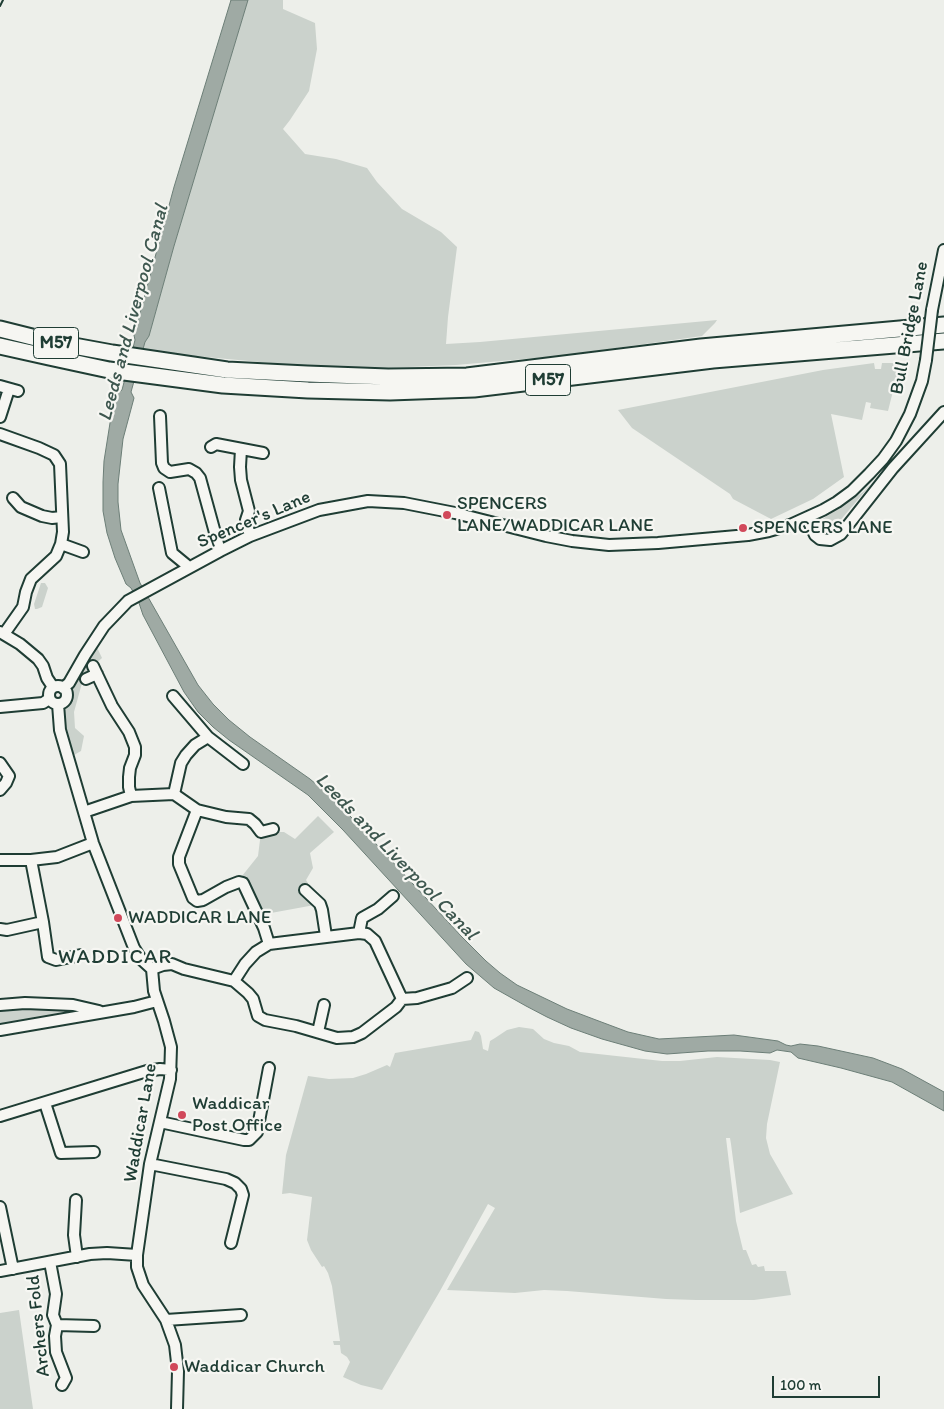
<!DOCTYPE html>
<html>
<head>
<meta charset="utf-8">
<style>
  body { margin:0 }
  #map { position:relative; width:944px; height:1409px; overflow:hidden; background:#edefea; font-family:Itim,sans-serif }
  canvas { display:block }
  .scale { position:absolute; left:772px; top:1376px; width:108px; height:22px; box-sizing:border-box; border:2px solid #1f3d34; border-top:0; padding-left:6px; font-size:15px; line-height:18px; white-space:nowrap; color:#1f3d34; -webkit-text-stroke:4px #f6f6f2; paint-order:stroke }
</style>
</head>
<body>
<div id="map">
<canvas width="944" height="1409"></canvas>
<div class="scale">100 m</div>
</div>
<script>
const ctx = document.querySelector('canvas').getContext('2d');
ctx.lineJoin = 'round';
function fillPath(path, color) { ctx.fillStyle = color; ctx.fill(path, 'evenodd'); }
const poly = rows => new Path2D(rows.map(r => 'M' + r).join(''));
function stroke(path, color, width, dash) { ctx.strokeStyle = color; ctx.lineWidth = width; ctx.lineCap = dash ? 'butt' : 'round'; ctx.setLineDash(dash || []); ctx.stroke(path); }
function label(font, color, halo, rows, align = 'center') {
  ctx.font = font + ' Itim,sans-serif'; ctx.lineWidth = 4.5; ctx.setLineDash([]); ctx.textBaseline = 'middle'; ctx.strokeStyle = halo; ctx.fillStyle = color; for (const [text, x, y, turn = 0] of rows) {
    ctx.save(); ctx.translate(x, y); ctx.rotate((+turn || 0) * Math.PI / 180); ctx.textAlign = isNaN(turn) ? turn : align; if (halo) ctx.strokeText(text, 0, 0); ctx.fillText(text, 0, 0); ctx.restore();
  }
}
fillPath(poly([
  [248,0,283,0,283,9,315,23,317,49,309,91,290,120,283,129,305,154,336,159,367,168,377,182,402,209,441,232,457,247,448,317,446,344,480,342,717,320,715,323,702,336,559,356,456,365,361,369,292,365,184,355,143,349,145,342,149,336,174,246],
  [874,363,875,369,881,369,882,363,900,363,888,411,870,408,871,403,866,402,862,420,831,414,844,477,813,499,771,519,733,499,730,494,632,428,618,410,823,370],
  [873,482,832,530,823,530,818,522,863,492],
  [41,583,45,583,48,588,42,607,37,609,35,609,34,604],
  [94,641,102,658,93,666,97,674,82,683,74,712,75,728,84,736,81,751,74,755,67,756,58,704,66,700,65,689],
  [318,816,334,832,310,853,313,868,306,880,320,904,260,915,242,876,258,856,261,832,284,832,295,839],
  [25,1003,99,1013,0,1028,0,1006],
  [519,1027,533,1029,544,1039,554,1043,569,1046,580,1052,662,1061,680,1061,717,1057,770,1060,780,1062,767,1124,766,1138,770,1154,793,1194,740,1213,731,1144,730,1138,726,1138,736,1221,743,1250,746,1250,752,1265,756,1264,758,1267,764,1266,765,1271,786,1271,791,1295,754,1300,696,1300,666,1299,567,1291,544,1290,515,1293,447,1290,495,1208,488,1204,440,1291,382,1390,361,1385,343,1377,350,1362,347,1357,341,1353,340,1345,334,1345,333,1341,340,1341,332,1286,328,1273,324,1266,322,1267,311,1250,307,1240,312,1197,290,1193,282,1194,286,1155,308,1076,329,1079,353,1078,366,1074,387,1065,390,1067,395,1053,471,1040,475,1031,479,1032,481,1036,483,1049,488,1051,490,1041,495,1038,507,1030],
  [19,1310,33,1409,0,1409,0,1313]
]), '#cbd2cc');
const water = poly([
  [231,0,248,0,174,246,149,336,145,342,143,349,131,392,134,398,123,439,118,484,118,502,121,530,140,583,198,685,213,704,229,720,250,737,310,779,331,797,354,820,461,936,486,961,500,973,517,985,567,1009,596,1020,628,1032,659,1039,734,1035,778,1041,786,1045,791,1046,800,1044,818,1046,873,1058,902,1069,944,1092,944,1111,892,1082,841,1068,798,1058,791,1052,777,1050,770,1053,740,1051,708,1051,667,1054,645,1051,602,1039,571,1028,547,1017,526,1006,494,988,466,964,343,830,308,795,229,740,213,727,198,712,184,692,143,615,139,603,131,588,126,584,115,558,107,533,103,511,103,482,104,461,110,423,118,393,122,390,135,340,134,335,174,187,231,0]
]);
fillPath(water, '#9faaa4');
stroke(water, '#6c7e77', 1);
const minor = poly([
  [932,310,944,250],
  [0,386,18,391],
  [160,416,162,463,164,468,170,472,189,469,196,473,200,478,220,551],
  [0,417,9,389],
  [0,434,39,448,54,455,60,464,63,532,61,544,56,556,31,579,26,592,23,607,4,634],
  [211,447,216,444,263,453],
  [241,449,240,467,241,480,249,511,246,520,250,536],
  [159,488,172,553,189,567],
  [13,498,21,507,42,516,52,518,62,517],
  [807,518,815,535,820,539,830,540,841,534,893,468,944,412],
  [61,544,83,552],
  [0,632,20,644,38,659,43,666,47,678,53,687],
  [93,666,112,706,129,732,135,747,135,755,130,768,129,777,129,787,131,796],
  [86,679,97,674],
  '49 695a9 9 0 1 1 18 0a9 9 0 1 1-18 0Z',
  [63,688,69,683,85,655,104,626,128,601,220,551,250,536,319,510,368,501,404,503,455,513,546,536,572,541,609,545,658,543,748,535,769,531,790,525,823,510,837,502,852,491,869,474,883,459,896,441,910,414,922,381,926,360],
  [173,696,208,737,243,764],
  [58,704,60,730,93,843,134,948,141,959,152,969,154,991,164,1021,171,1047,170,1079,150,1164,137,1255,137,1267,143,1285,166,1320,175,1345,178,1371,177,1409],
  [0,707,43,703,49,699],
  [0,763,9,776,6,783,0,790],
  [174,794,181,763,186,755,195,745,208,737],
  [197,810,179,857,179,864,193,898,197,901,203,900,226,887,239,882,243,883,264,928,269,944],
  [84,812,131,796,174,794,197,810,226,817,249,819,255,824,261,832,273,829],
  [0,860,31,860,57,857,93,843],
  [31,860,43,922,48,957,56,960,81,955],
  [305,890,320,904,322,910,326,936],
  [0,929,7,930,43,922],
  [359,933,362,918,378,909,393,896],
  [152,969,163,965,172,964,184,969,234,981,248,993,253,999,258,1016,265,1020,296,1026,337,1038,353,1037,362,1033,396,1007,402,999],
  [234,981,245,964,256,952,269,944,359,933,367,934,375,941,402,999],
  [402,999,417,998,452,988,467,978],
  [0,1005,25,1003,73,1005,99,1011],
  [0,1030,134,1007,157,1001],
  [318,1032,324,1005],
  [45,1103,61,1153,94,1152],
  [0,1116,147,1071,160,1069,171,1070],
  [160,1122,244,1140,249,1140,257,1132,269,1068],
  [150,1164,226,1179,235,1183,241,1189,243,1195,231,1243],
  [76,1200,74,1235,77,1257],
  [0,1207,13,1269],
  [50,1262,56,1294,53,1315,57,1325,55,1336,56,1352,66,1378,62,1385],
  [0,1271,90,1254,107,1253,137,1255],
  [166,1320,241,1315],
  [57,1325,94,1326]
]);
const highway = poly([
  [0,329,52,342,112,353,227,370,307,374,388,377,467,376,701,347,944,325],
  [0,346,49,357,109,370,223,385,308,390,390,392,474,389,713,360,944,341]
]);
stroke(minor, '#1f3d34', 14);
stroke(highway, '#1f3d34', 19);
stroke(minor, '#f6f6f2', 10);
stroke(highway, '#f6f6f2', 15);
stroke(poly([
  [0,6,3,0]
]), '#1f3d34', 2);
const minorBridge = poly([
  [926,360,932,310]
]);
stroke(minorBridge, '#1f3d34', 14, []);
stroke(minorBridge, '#f6f6f2', 10);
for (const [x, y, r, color] of [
  [447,515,5,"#d1495b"],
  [743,528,5,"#d1495b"],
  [118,918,5,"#d1495b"],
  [182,1115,5,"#d1495b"],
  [174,1367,5,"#d1495b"]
]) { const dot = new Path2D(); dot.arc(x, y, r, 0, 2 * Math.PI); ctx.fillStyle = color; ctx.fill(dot); stroke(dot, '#f6f6f2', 2); }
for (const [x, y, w] of [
  [56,343,45],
  [548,380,45]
]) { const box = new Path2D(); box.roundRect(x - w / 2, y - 15.5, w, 31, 4); ctx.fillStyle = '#f6f6f2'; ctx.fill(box); stroke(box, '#1f3d34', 1); }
label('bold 18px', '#1f3d34', null, [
  ["M57",56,343],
  ["M57",548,380]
]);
label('19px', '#1f3d34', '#f6f6f2', [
  ["Bull Bridge Lane",910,328,-79],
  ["Spencer's Lane",254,520,-23],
  ["Waddicar Lane",141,1123,-80],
  ["Archers Fold",39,1326,-96]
]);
label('19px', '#1f3d34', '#f6f6f2', [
  ["SPENCERS",457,504],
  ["LANE/WADDICAR LANE",457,526],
  ["SPENCERS LANE",753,528],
  ["WADDICAR LANE",128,918],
  ["Waddicar",192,1104],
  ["Post Office",192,1126],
  ["Waddicar Church",184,1367]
], 'left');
label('italic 20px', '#3f5850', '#f6f6f2', [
  ["Leeds and Liverpool Canal",134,313,-75],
  ["Leeds and Liverpool Canal",396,857,46]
]);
ctx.letterSpacing = '1px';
label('21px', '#1f3d34', '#f6f6f2', [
  ["WADDICAR",115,958]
]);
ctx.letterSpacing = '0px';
</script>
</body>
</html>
